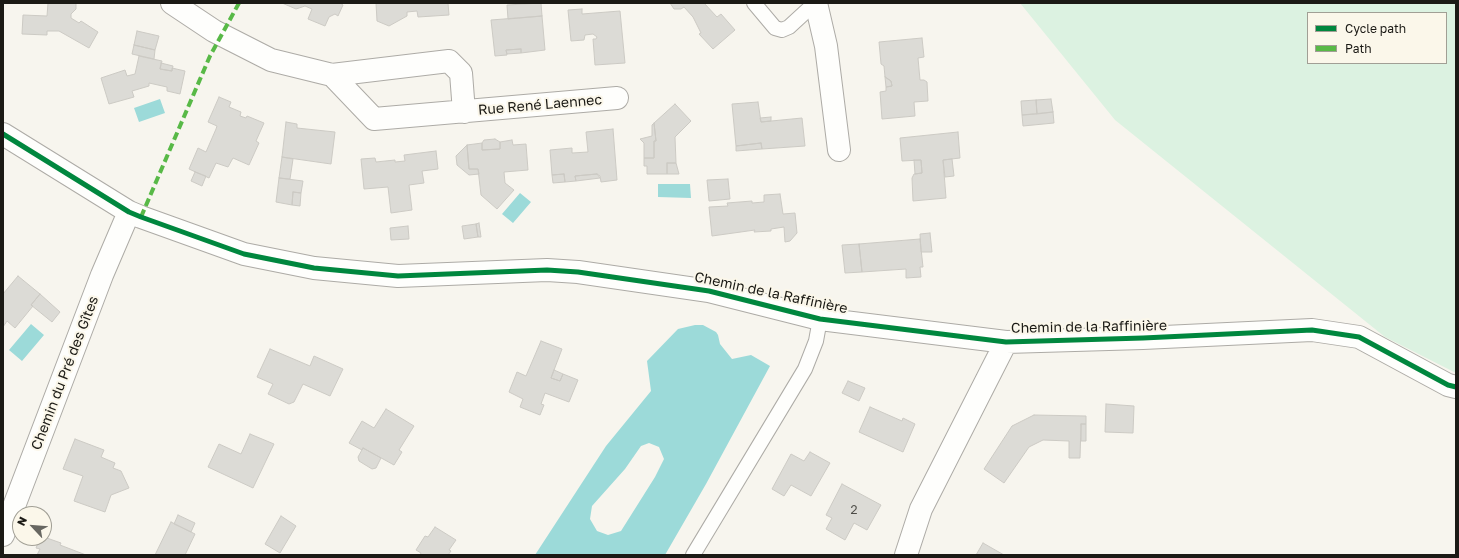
<!DOCTYPE html>
<html>
<head>
<meta charset="utf-8">
<style>
  body { margin:0 }
  #map { position:relative; width:1459px; height:558px; overflow:hidden; background:#f7f5ee; font-family:"Golos Text",sans-serif }
  canvas { display:block }
  .frame { position:absolute; inset:0; border:4px solid #1b1a15; pointer-events:none }
  .legend { position:absolute; left:1307px; top:12px; width:140px; height:52px; box-sizing:border-box; background:#fbf7ea; border:1px solid #a19f95; margin:0; padding:5px 7px; list-style:none; font-size:12px; color:#1b1a15 }
  .legend li { display:flex; align-items:center; gap:8px; height:20px }
  .legend b { width:20px; border:1px solid #a19f95 }
  .north { position:absolute; left:12px; top:506px; width:40px; height:40px; box-sizing:border-box; background:#fbf7ea; border:1px solid #a19f95; border-radius:50%; rotate:296deg; font-size:11px; font-weight:700; line-height:16px; text-align:center; color:#1b1a15 }
  .north::after { content:''; display:block; margin:auto; width:14px; height:18px; background:#686761; clip-path:polygon(50% 0,100% 100%,50% 72%,0 100%) }
</style>
</head>
<body>
<div id="map">
<canvas width="1459" height="558"></canvas>
<div class="frame"></div>
<ul class="legend">
<li><b style="height:5px;background:#00873e"></b>Cycle path</li>
<li><b style="height:5px;background:#58b947"></b>Path</li>
</ul>
<div class="north">N</div>
</div>
<script>
const ctx = document.querySelector('canvas').getContext('2d');
ctx.lineJoin = 'round';
function fillPath(path, color) { ctx.fillStyle = color; ctx.fill(path, 'evenodd'); }
const poly = rows => new Path2D(rows.map(r => 'M' + r).join(''));
function stroke(path, color, width, dash) { ctx.strokeStyle = color; ctx.lineWidth = width; ctx.lineCap = dash ? 'butt' : 'round'; ctx.setLineDash(dash || []); ctx.stroke(path); }
function label(font, color, halo, rows, align = 'center') {
  ctx.font = font + ' "Golos Text",sans-serif'; ctx.lineWidth = 4; ctx.setLineDash([]); ctx.textBaseline = 'middle'; ctx.strokeStyle = halo; ctx.fillStyle = color; for (const [text, x, y, turn = 0] of rows) {
    ctx.save(); ctx.translate(x, y); ctx.rotate((+turn || 0) * Math.PI / 180); ctx.textAlign = isNaN(turn) ? turn : align; if (halo) ctx.strokeText(text, 0, 0); ctx.fillText(text, 0, 0); ctx.restore();
  }
}
fillPath(poly([
  [1020,3,1456,3,1456,373,1385,337,1115,120],
  [1308,13,1446,13,1446,63,1308,63]
]), '#dcf2e1');
fillPath(poly([
  [160,99,165,113,139,122,134,108],
  [658,184,690,184,691,198,658,197],
  [520,193,531,202,513,223,502,214],
  [31,324,44,335,22,361,9,350],
  [695,325,703,325,716,332,718,335,720,344,732,359,751,355,770,366,706,484,665,555,535,555,606,446,651,391,647,361,678,329],
  [649,443,659,447,664,459,655,477,621,531,608,535,597,531,590,519,592,506,625,469,641,446]
]), '#9cdad9');
const building = poly([
  [48,3,76,3,76,9,71,14,71,18,79,23,81,21,98,32,89,48,59,31,47,31,47,35,22,34,23,15,47,16,48,3],
  [282,3,340,3,343,5,338,16,335,14,329,17,325,26,308,19,312,9,305,6,296,9,282,3],
  [376,3,448,3,449,15,418,17,417,11,407,12,407,16,389,26,377,21,376,3],
  [541,3,542,16,508,19,507,5,541,3],
  [670,3,704,3,717,17,721,14,735,30,713,49,699,34,701,33,693,17,684,7,681,9,674,9,670,3],
  [582,9,582,14,620,11,625,63,595,65,593,39,596,39,597,37,593,34,585,35,584,40,571,41,568,10,582,9],
  [542,16,545,50,521,53,521,49,506,50,507,55,495,56,491,20,542,16],
  [137,31,159,36,155,50,134,45,137,31],
  [922,38,924,57,918,58,920,80,924,80,927,82,928,101,914,102,915,116,882,119,880,92,886,91,886,87,892,86,891,81,885,77,884,66,881,64,879,42,922,38],
  [134,45,155,50,154,59,132,54,134,45],
  [521,49,521,53,507,54,506,50,521,49],
  [139,56,162,61,160,69,172,71,172,68,185,71,180,94,167,91,167,87,149,83,149,86,132,91,134,97,109,104,101,78,125,70,127,76,135,74,139,56],
  [161,63,173,66,172,71,160,69,161,63],
  [885,77,891,81,892,86,886,87,885,77],
  [219,97,231,102,229,107,241,112,240,116,246,118,247,116,264,123,256,141,259,143,249,165,233,158,228,167,216,163,209,178,189,169,198,148,206,152,216,129,217,126,208,122,219,97],
  [1051,99,1053,112,1037,114,1036,100,1051,99],
  [1036,100,1037,114,1022,115,1021,101,1036,100],
  [758,102,761,122,802,118,805,146,762,149,761,143,736,146,732,104,758,102],
  [675,104,691,121,675,137,676,163,667,163,667,174,647,174,647,166,644,166,644,158,654,158,654,141,656,141,654,123,675,104],
  [1053,112,1054,123,1023,126,1022,115,1053,112],
  [771,117,771,121,761,122,760,118,771,117],
  [286,122,297,124,297,128,335,132,331,164,282,157,286,122],
  [654,123,656,141,654,141,654,158,644,158,644,143,640,139,652,136,652,125,654,123],
  [613,129,617,180,601,182,600,176,597,174,575,176,576,181,565,182,564,174,552,175,550,150,572,148,572,153,588,152,586,132,613,129],
  [958,132,960,158,943,160,946,198,913,201,912,178,914,174,922,173,921,160,902,161,900,138,958,132],
  [495,139,500,142,500,149,482,150,482,143,484,140,495,139],
  [512,140,513,145,526,144,528,170,504,172,505,183,514,190,497,209,481,195,478,169,469,169,467,145,482,143,482,150,500,149,500,142,512,140],
  [761,143,762,149,736,151,736,146,761,143],
  [467,145,469,169,478,169,479,174,469,175,457,165,456,156,467,145],
  [436,151,438,169,422,171,424,183,409,185,412,210,391,213,388,187,364,189,361,159,375,158,376,162,395,160,395,162,405,161,404,155,436,151],
  [282,157,293,159,290,179,279,178,282,157],
  [952,159,954,176,945,177,943,160,952,159],
  [914,160,921,160,922,173,915,174,914,160],
  [667,163,676,163,679,174,667,174,667,163],
  [195,172,206,176,202,186,191,181,195,172],
  [564,174,565,182,553,183,552,175,564,174],
  [597,174,600,178,576,181,575,176,597,174],
  [279,178,303,181,301,193,293,192,292,205,276,202,279,178],
  [728,179,730,199,709,201,707,180,728,179],
  [293,192,301,193,300,206,292,205,293,192],
  [780,194,783,214,795,213,797,233,790,241,785,242,784,227,771,229,771,231,754,232,755,230,712,236,709,207,728,206,727,203,752,201,752,203,764,202,764,195,780,194],
  [479,223,481,237,478,237,476,224,479,223],
  [476,224,478,237,464,239,462,226,476,224],
  [408,226,409,239,391,240,390,228,408,226],
  [930,233,932,252,921,252,920,234,930,233],
  [920,239,923,267,920,267,921,277,906,278,906,269,862,272,859,244,920,239],
  [859,244,862,272,845,273,842,245,859,244],
  [18,276,40,294,31,305,33,306,15,328,7,321,3,327,3,294,18,276],
  [40,294,60,312,52,322,31,305,40,294],
  [541,341,562,349,551,378,560,381,563,374,578,380,569,402,545,393,541,404,544,405,540,415,520,407,523,399,509,392,517,372,526,376,541,341],
  [270,349,310,366,314,356,343,369,330,396,303,384,294,402,289,404,268,394,273,384,257,377,270,349],
  [554,370,563,374,560,381,551,378,554,370],
  [848,381,865,388,859,401,842,393,848,381],
  [1106,404,1134,406,1133,433,1105,432,1106,404],
  [870,407,902,421,903,418,915,424,903,452,859,432,870,407],
  [386,409,414,426,399,450,402,452,394,465,363,448,362,450,349,443,362,421,374,428,386,409],
  [1034,415,1086,416,1086,424,1081,424,1080,458,1069,458,1069,441,1043,440,1029,447,1004,483,984,469,1012,426,1034,415],
  [1081,424,1086,424,1086,441,1081,441,1081,424],
  [250,434,274,444,253,488,208,467,219,444,241,454,250,434],
  [75,439,104,450,101,457,115,463,113,468,121,471,129,488,111,495,105,512,74,501,83,476,63,469,75,439],
  [363,448,381,458,376,468,372,469,359,461,358,457,363,448],
  [810,452,830,463,811,496,791,485,784,496,772,489,791,454,804,461,810,452],
  [842,484,881,505,867,530,854,523,845,540,826,529,832,518,826,515,842,484],
  [178,515,195,523,191,532,174,524,178,515],
  [281,516,296,526,280,553,265,544,281,516],
  [171,522,195,534,185,555,155,555,171,522],
  [435,527,456,540,449,550,451,551,448,555,420,555,421,553,416,550,425,536,428,537,435,527],
  [44,537,61,543,60,545,86,555,37,555,40,549,36,548,40,538,44,537],
  [983,543,1004,555,976,555,983,543]
]);
fillPath(building, '#dcdbd6');
stroke(building, '#cccac4', 1);
const lane = poly([
  [754,3,775,28,782,30,789,27,815,3],
  [693,555,805,369,816,341,820,319]
]);
const street = poly([
  [172,3,214,31,271,60,332,75,449,61,461,73,464,112],
  [816,3,826,46,839,150],
  [332,75,374,119,617,98],
  [3,134,129,212,141,217,244,254,314,268,398,276,547,270,578,272,709,291,820,319,1006,342,1143,338,1312,330,1359,337,1448,385,1456,387],
  [3,535,102,275,129,212],
  [906,555,921,509,1006,342]
]);
stroke(lane, '#adaba6', 16);
stroke(street, '#adaba6', 24);
stroke(lane, '#fefefc', 14);
stroke(street, '#fefefc', 22);
stroke(poly([
  [141,217,210,56,239,3]
]), '#58b947', 4, [8, 4]);
stroke(poly([
  [3,134,129,212,141,217,244,254,314,268,398,276,547,270,578,272,709,291,820,319,1006,342,1143,338,1312,330,1359,337,1448,385,1456,387]
]), '#00873e', 5);
label('12px', '#4c4b46', null, [
  ["2",854,510]
]);
label('14px', '#1b1a15', '#fbf7ea', [
  ["Rue René Laennec",540,105,-5],
  ["Chemin de la Raffinière",771,293,12],
  ["Chemin de la Raffinière",1089,327,-1],
  ["Chemin du Pré des Gîtes",65,373,-69]
]);
</script>
</body>
</html>
